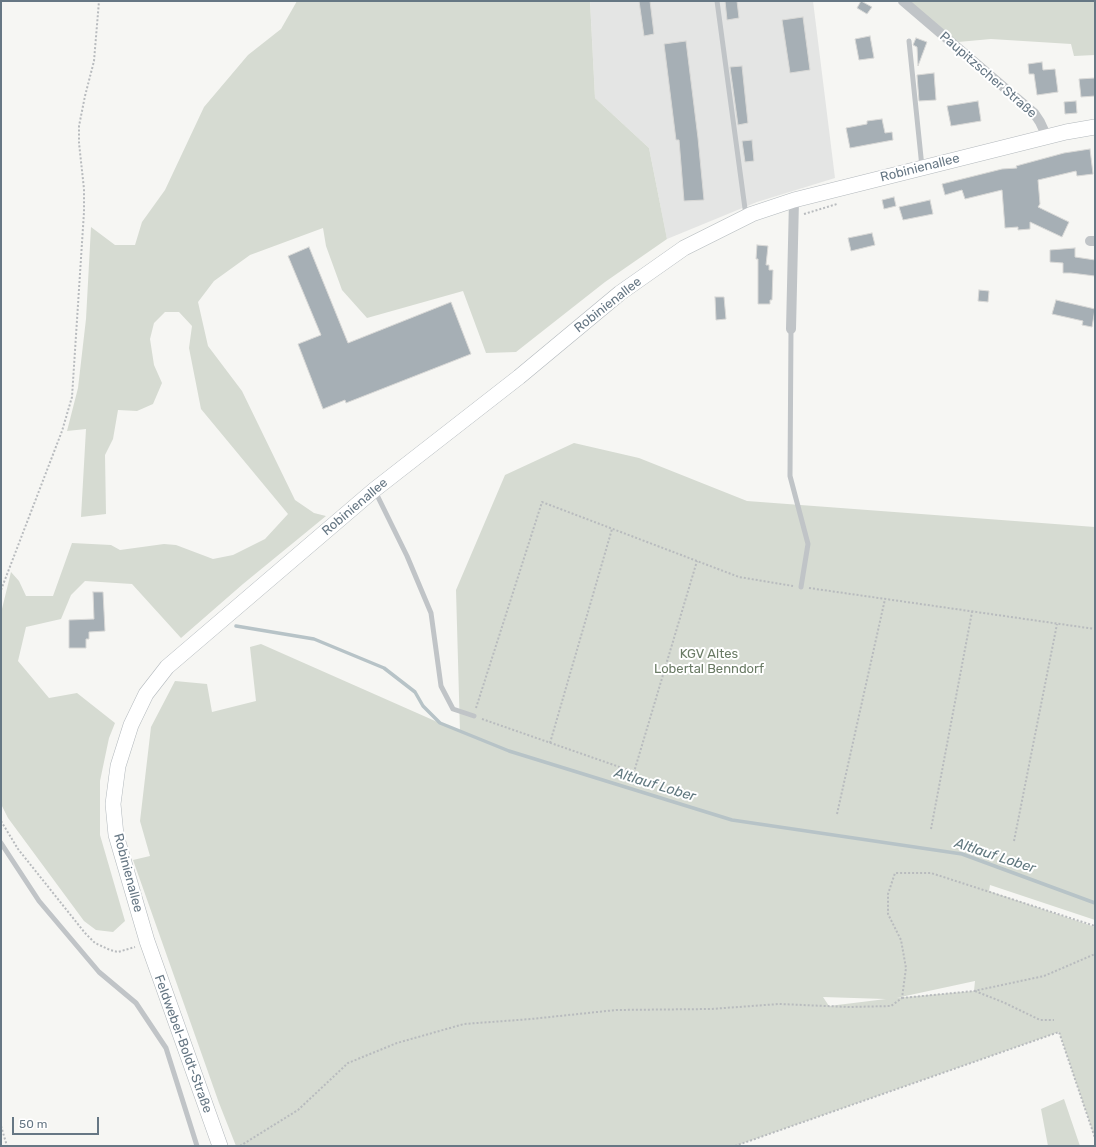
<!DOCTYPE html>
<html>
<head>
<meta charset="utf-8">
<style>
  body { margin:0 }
  #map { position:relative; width:1096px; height:1147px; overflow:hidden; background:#f6f6f3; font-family:Rubik,sans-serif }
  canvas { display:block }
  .frame { position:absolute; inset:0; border:2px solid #667784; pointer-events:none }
  .scale { position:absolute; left:12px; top:1117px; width:87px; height:18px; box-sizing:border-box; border:2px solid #667784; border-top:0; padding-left:5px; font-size:12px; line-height:14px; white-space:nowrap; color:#667784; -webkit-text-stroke:3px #fff; paint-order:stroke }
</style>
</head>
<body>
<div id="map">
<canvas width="1096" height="1147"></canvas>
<div class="frame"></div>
<div class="scale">50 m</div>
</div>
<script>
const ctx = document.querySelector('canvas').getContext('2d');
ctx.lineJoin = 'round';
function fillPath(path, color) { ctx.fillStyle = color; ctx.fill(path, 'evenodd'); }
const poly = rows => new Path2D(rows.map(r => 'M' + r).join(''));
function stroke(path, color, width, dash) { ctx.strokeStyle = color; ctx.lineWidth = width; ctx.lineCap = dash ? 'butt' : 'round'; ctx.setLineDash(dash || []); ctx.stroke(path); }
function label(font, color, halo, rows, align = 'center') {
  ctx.font = font + ' Rubik,sans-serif'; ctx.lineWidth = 4; ctx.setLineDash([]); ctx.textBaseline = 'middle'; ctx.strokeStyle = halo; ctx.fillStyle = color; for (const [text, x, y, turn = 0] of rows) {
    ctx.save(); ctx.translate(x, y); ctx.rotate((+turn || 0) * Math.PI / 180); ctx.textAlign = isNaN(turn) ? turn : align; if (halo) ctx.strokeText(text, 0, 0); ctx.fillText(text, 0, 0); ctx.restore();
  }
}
fillPath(poly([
  [590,1,813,1,835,178,757,202,667,239,649,148,595,98]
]), '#e4e5e4');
fillPath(poly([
  [297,1,590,1,595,98,649,148,667,239,605,282,516,352,486,353,463,291,367,318,342,290,326,246,323,228,250,255,214,281,198,302,208,346,242,391,295,500,314,513,326,516,243,584,181,638,132,584,85,581,71,595,61,619,26,627,18,661,49,698,77,693,115,723,109,738,100,781,100,835,125,921,113,932,96,930,84,921,8,818,1,804,1,613,11,572,19,581,26,596,53,596,72,543,111,545,120,550,164,544,176,545,213,559,233,555,265,539,288,514,201,409,189,348,192,326,179,312,165,312,154,323,150,339,154,365,162,383,153,404,137,411,118,410,113,439,105,455,106,514,81,517,86,429,67,431,78,388,86,319,91,227,115,245,135,245,142,222,165,190,204,107,248,55,281,29],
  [909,1,1095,1,1095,55,1074,56,1071,44,991,39,958,42],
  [574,443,639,458,747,501,1095,527,1095,920,990,885,989,891,1095,927,1095,1138,1059,1032,735,1146,236,1146,219,1103,133,860,150,856,140,821,151,727,175,681,207,684,212,712,256,701,250,647,261,644,460,732,456,590,505,475],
  [975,981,974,991,895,998,896,998],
  [823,997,885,999,886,999,829,1006],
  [1064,1099,1080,1146,1048,1146,1041,1109]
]), '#d6dbd2');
stroke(poly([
  [236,626,314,639,384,668,415,692,423,706,440,723,509,751,732,820,962,854,1095,903]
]), '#b7c3c7', 3.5);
const building = poly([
  [639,1,650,1,654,34,644,36,639,1],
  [725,1,737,1,739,18,727,20,725,1],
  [861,1,872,7,867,14,857,8,861,1],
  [803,17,810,70,790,73,782,20,803,17],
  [870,36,874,58,859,60,855,39,870,36],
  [916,38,927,42,918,66,917,47,913,45,916,38],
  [686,41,698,138,704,200,684,201,679,140,676,140,664,44,686,41],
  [1042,62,1043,70,1055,69,1058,92,1037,95,1034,74,1029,74,1028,64,1042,62],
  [742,66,748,123,738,125,730,67,742,66],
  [934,73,936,100,919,101,917,75,934,73],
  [1095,78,1095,96,1081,97,1079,79,1095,78],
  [978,101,981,121,951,126,947,106,978,101],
  [1076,101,1077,113,1065,114,1064,102,1076,101],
  [882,119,885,133,892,132,893,140,850,148,846,128,867,124,867,121,882,119],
  [752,140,754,161,745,162,742,141,752,140],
  [1090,149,1093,174,1077,176,1076,171,1038,180,1040,204,1038,207,1069,222,1062,237,1030,222,1030,229,1018,230,1018,227,1005,228,1002,190,965,199,962,190,945,195,942,184,1002,169,1017,168,1016,166,1064,153,1090,149],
  [894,197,896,206,884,209,882,200,894,197],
  [930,200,933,214,903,220,899,207,930,200],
  [872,233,875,245,851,251,848,238,872,233],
  [757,245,768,246,766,265,769,265,769,270,773,270,772,300,770,300,770,304,758,304,758,259,756,259,757,245],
  [309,247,348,343,451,302,471,354,346,403,345,400,323,409,298,344,321,335,288,256,309,247],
  [1075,248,1075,257,1095,260,1095,276,1071,273,1063,273,1063,263,1050,262,1050,250,1075,248],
  [979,290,989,291,988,302,978,301,979,290],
  [715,297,724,297,726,319,716,320,715,297],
  [1056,300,1095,309,1092,327,1082,325,1083,321,1052,314,1056,300],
  [93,592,103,592,105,631,89,632,89,639,86,639,86,648,69,648,69,620,94,619,93,592]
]);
fillPath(building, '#a6afb5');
stroke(building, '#d8d8d6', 1);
const secondary = poly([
  [220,1146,147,941,116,835,113,804,118,766,131,725,146,694,167,667,374,490,519,377,620,293,684,248,752,214,794,200,1066,132,1095,127]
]);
stroke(secondary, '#b2b8bc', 16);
stroke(poly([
  [804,214,837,204],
  [809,588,1095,629],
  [1,590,62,431,72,397,84,212,84,189,79,143,79,126,85,96,94,61,99,1],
  [476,708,542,502,739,577,793,586],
  [482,719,634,772,697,561],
  [550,743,612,529],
  [837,814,885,599],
  [1,821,18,849,85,933,95,943,110,950,118,952,135,947],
  [931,829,972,612],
  [1014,841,1057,624],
  [975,991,1005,1003,1040,1020,1054,1020],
  [902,998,974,991,1044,976,1095,954],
  [1,1126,7,1146],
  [240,1146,298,1110,348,1063,397,1043,464,1024,531,1019,616,1010,711,1009,779,1004,850,1007,891,1006,902,998,906,968,901,940,888,914,888,894,895,873,931,873,1095,926],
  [735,1146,1059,1032,1095,1138]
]), '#b8bbbe', 2, [2, 2]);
stroke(poly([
  [717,1,746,216],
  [909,41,922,167],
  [791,329,790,476,808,544,801,587],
  [375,491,407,556,431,613,441,686,453,709,474,716],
  [1,843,39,901,99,972,136,1003,166,1048,197,1146]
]), '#c0c4c7', 5);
stroke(poly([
  [903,1,1034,113,1040,122,1047,137],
  [1090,241,1095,241],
  [791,329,794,200]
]), '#c0c4c7', 10);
stroke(secondary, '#fff', 15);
label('13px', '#667784', '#fff', [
  ["Paupitzscher Straße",988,75,41],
  ["Robinienallee",920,168,-14],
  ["Robinienallee",608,305,-38],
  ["Robinienallee",355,507,-40],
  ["Robinienallee",128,873,75],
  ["Feldwebel-Boldt-Straße",183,1044,70]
]);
label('13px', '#6a7b65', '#fff', [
  ["KGV Altes",709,654],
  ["Lobertal Benndorf",709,669]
]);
label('italic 14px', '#627980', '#fff', [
  ["Altlauf Lober",655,785,17],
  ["Altlauf Lober",995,856,18]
]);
</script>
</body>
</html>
